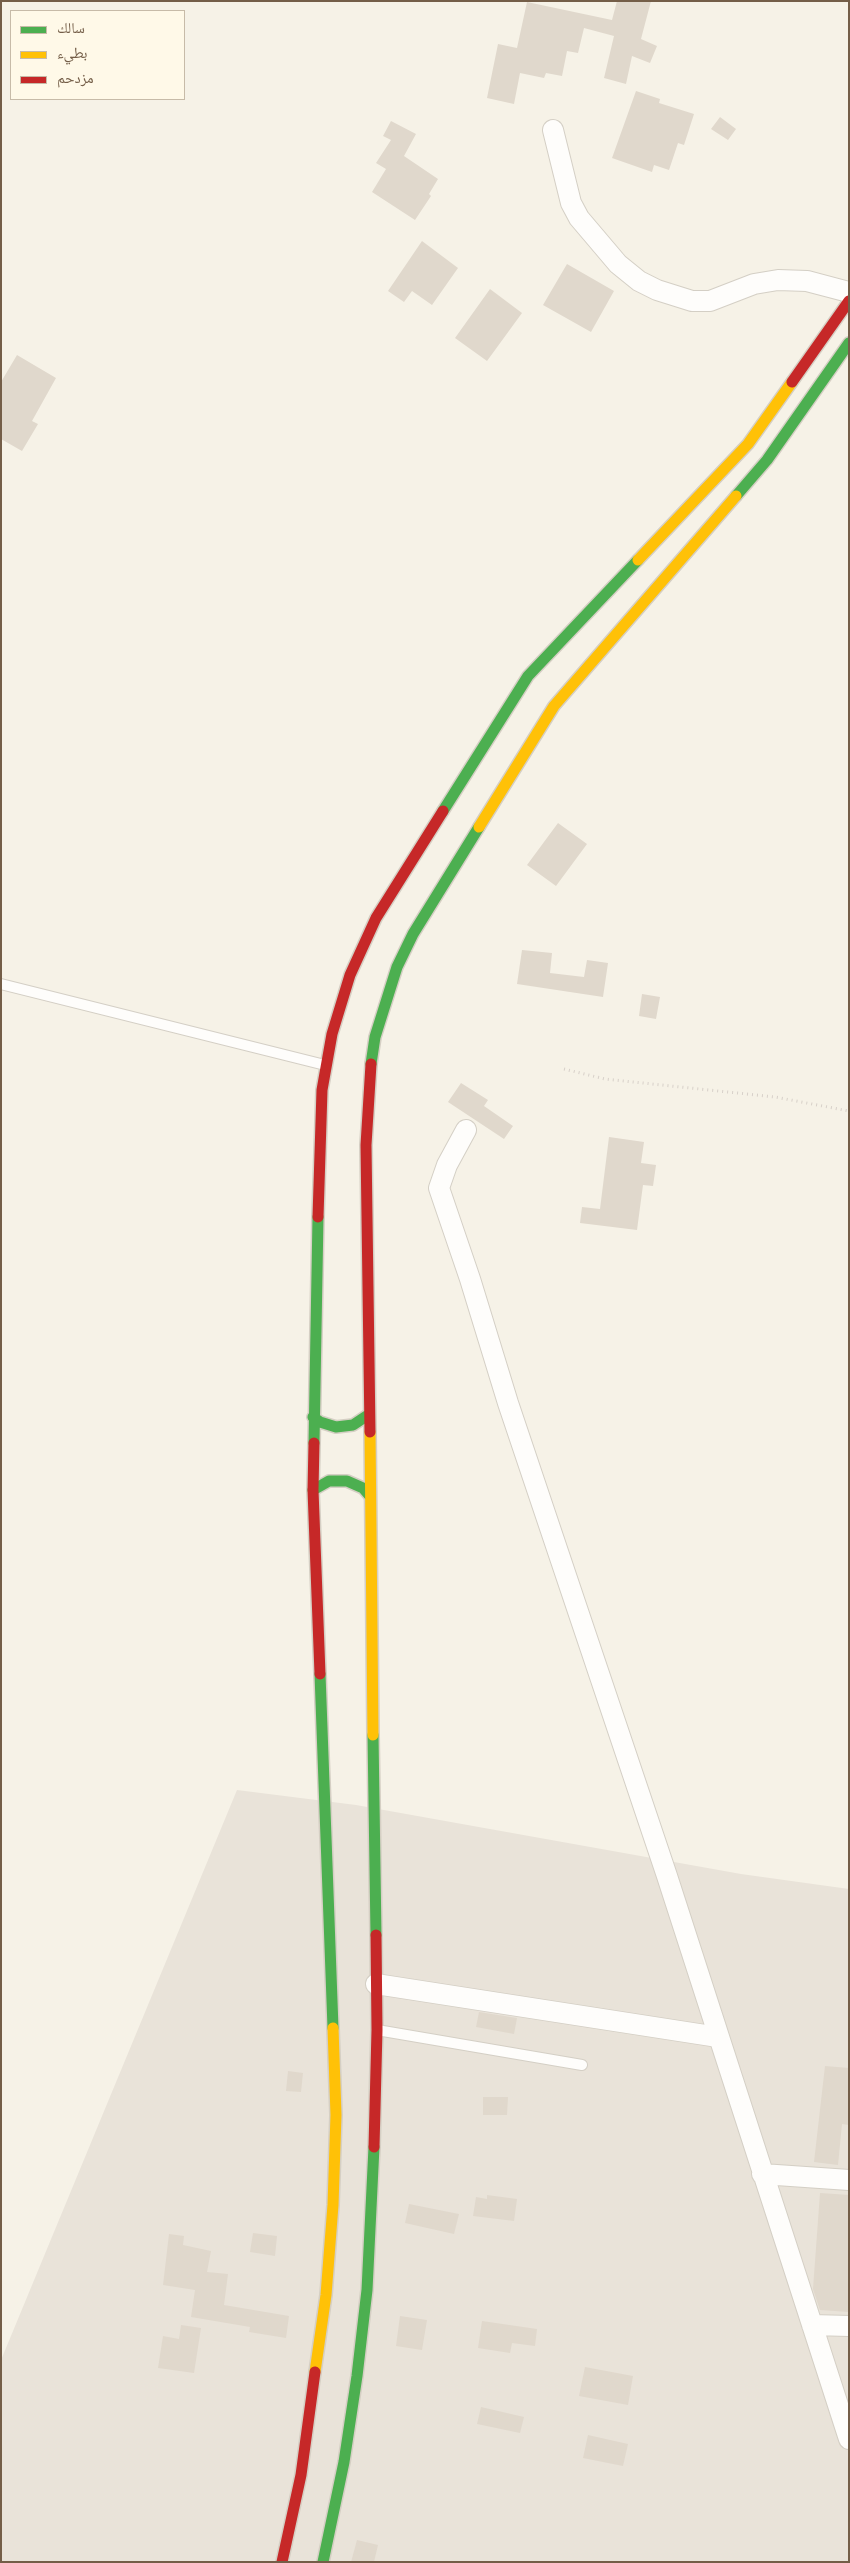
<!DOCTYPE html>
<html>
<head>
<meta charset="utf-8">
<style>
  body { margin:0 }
  #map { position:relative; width:850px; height:2563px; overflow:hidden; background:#f6f2e7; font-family:"Open Sans","Noto Naskh Arabic",sans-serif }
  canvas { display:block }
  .frame { position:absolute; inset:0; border:2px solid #745e48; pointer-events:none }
  .legend { position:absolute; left:10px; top:10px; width:175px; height:90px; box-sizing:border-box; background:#fff9e8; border:1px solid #c7bba8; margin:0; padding:6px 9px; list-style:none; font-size:15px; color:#745e48 }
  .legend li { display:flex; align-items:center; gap:10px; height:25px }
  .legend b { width:25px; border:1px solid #c7bba8 }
</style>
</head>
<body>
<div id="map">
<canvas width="850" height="2563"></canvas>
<div class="frame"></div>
<ul class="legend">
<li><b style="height:6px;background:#4caf50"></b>سالك</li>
<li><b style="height:6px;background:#ffc107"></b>بطيء</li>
<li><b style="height:6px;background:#c62828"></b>مزدحم</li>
</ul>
</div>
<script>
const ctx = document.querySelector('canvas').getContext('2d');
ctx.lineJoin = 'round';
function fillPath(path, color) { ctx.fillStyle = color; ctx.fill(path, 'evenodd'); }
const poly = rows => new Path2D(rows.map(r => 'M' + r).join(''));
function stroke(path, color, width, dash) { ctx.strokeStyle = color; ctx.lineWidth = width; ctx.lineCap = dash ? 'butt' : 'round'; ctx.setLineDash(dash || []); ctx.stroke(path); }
fillPath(poly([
  [237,1790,356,1805,741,1874,849,1889,849,2562,1,2562,1,2360]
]), '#e9e3d9');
fillPath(poly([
  [617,1,651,1,641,39,657,46,650,63,632,56,626,84,604,78,614,36,584,28,578,53,567,51,562,76,546,73,544,78,520,73,514,104,487,98,498,44,517,48,527,2,612,20],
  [636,91,660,99,659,103,694,114,684,145,678,143,669,170,654,165,652,172,612,158],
  [720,117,736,129,728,140,711,129],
  [391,121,416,134,404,156,438,179,429,194,431,196,415,220,372,192,386,169,376,163,391,140,383,136],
  [422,241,458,268,432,305,412,291,404,302,388,291],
  [567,264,614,291,591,332,543,305],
  [490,289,522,313,487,361,455,338],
  [17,355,56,378,32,421,38,424,22,451,1,439,1,382],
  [558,823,587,844,556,886,527,865],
  [522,950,552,953,550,973,584,977,587,960,608,963,603,997,517,984],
  [642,994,660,997,656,1019,639,1016],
  [461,1083,488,1100,484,1106,513,1126,504,1139,448,1102],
  [609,1137,644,1142,641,1163,656,1165,653,1186,643,1185,637,1230,580,1223,582,1207,600,1209],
  [479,2012,517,2018,514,2034,476,2027],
  [825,2066,849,2068,849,2125,842,2124,838,2165,814,2162],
  [288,2071,303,2073,301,2092,286,2091],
  [483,2097,508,2097,507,2115,483,2115],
  [820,2193,849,2195,849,2312,820,2310,813,2289],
  [487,2195,517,2199,514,2221,473,2216,476,2197,487,2199],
  [409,2204,459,2214,454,2234,405,2223],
  [253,2233,277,2236,275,2256,250,2252],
  [169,2234,184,2236,183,2245,211,2251,207,2272,228,2274,224,2305,289,2316,286,2338,249,2332,250,2327,191,2317,195,2290,163,2285],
  [400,2316,427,2320,422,2350,396,2346],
  [482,2321,537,2329,535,2346,512,2343,510,2353,478,2348],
  [181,2325,201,2328,194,2373,158,2368,163,2336,179,2339],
  [585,2367,633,2376,628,2405,579,2396],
  [481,2407,524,2417,520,2433,477,2424],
  [588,2435,628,2444,623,2466,583,2458],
  [357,2540,378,2545,374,2562,351,2562]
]), '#e0d8cc');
const lane = poly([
  [1,984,325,1065],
  [377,2030,582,2065]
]);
const street = poly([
  [553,130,571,203,579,218,618,264,639,281,657,290,692,301,710,301,754,284,778,280,807,281,849,292],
  [466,1130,447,1165,439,1188,470,1279,508,1403,667,1876,849,2439],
  [376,1984,718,2037],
  [762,2174,849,2180],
  [812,2325,849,2326]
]);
const fast = poly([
  [736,496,767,460,849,343],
  [443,811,528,676,638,560],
  [371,1064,375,1037,397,967,413,934,479,827],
  [313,1417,320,1422,336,1427,353,1425,368,1415],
  [314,1443,318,1217],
  [313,1490,329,1481,347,1481,363,1488,369,1495],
  [320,1674,333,2028],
  [373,1735,376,1935],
  [323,2562,344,2462,357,2376,367,2290,374,2147]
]);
const slow = poly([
  [638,560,748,444,792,382],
  [479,827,554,706,736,496],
  [370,1432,373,1735],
  [315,2372,326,2295,333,2205,336,2115,333,2028]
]);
const jam = poly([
  [792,382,849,301],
  [318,1217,322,1090,332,1034,350,975,376,918,443,811],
  [370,1432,366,1145,371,1064],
  [314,1443,313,1490,320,1674],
  [374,2147,377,2030,376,1935],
  [282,2562,301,2475,315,2372]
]);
stroke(lane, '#d4cfc5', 12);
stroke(street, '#d4cfc5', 22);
stroke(fast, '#d5cfc4', 14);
stroke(slow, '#d5cfc4', 14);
stroke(jam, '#d5cfc4', 14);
stroke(poly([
  [564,1069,605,1079,775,1097,849,1111]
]), '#d7d0c9', 3, [1, 4]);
stroke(lane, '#fefdfb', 10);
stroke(street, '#fefdfb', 20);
stroke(fast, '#4caf50', 11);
stroke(slow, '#ffc107', 11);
stroke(jam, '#c62828', 11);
</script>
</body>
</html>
